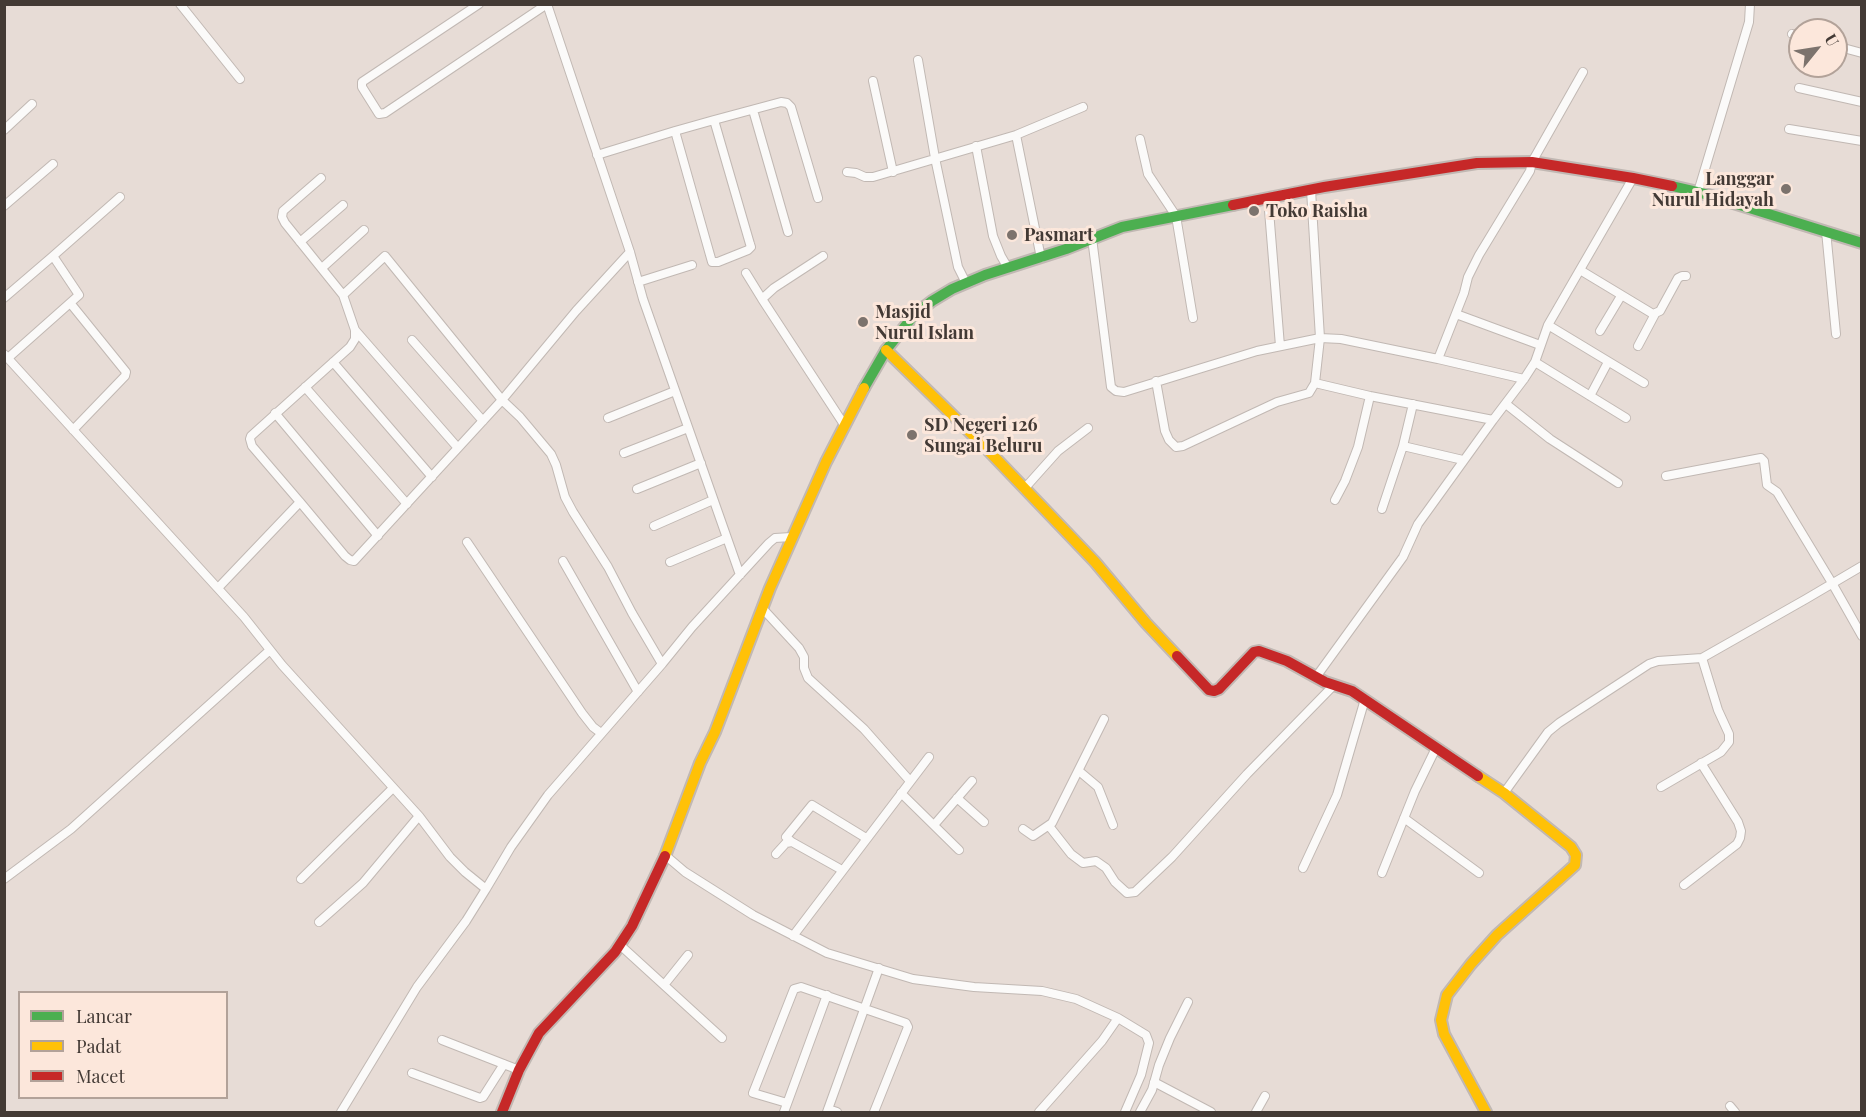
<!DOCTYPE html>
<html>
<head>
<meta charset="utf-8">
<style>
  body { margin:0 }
  #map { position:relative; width:1866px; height:1117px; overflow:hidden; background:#e7dcd6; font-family:"Playfair Display",serif }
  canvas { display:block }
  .frame { position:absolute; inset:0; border:6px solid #433a35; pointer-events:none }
  .legend { position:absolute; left:18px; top:991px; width:210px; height:108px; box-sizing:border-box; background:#fce7db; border:2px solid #b2a299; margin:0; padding:8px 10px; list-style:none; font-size:18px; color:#433a35 }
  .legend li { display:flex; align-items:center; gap:12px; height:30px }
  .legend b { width:30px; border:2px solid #b2a299 }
  .north { position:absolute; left:1788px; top:18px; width:60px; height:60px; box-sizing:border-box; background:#fce7db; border:2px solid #b2a299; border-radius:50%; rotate:60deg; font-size:16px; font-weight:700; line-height:24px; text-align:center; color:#433a35 }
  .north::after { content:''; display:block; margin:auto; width:21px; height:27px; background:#7c736d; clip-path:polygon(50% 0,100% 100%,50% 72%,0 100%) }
</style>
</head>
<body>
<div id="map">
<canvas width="1866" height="1117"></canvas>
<div class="frame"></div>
<ul class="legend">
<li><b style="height:8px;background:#4caf50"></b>Lancar</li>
<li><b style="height:8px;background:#ffc107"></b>Padat</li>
<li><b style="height:8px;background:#c62828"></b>Macet</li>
</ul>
<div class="north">U</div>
</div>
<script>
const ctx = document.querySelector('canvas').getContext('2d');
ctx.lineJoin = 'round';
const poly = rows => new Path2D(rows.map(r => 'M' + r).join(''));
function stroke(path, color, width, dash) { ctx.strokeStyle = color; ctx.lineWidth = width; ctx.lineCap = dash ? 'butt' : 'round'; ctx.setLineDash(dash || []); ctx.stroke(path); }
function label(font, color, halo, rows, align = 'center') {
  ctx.font = font + ' "Playfair Display",serif'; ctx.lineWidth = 6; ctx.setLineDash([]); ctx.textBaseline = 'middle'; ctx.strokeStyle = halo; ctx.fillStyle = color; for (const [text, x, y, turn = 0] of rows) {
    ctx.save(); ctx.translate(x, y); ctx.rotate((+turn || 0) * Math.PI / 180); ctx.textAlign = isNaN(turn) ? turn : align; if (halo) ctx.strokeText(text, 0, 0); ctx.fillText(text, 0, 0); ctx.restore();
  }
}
const street = poly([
  [180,4,240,79],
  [479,4,362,82,362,87,379,114,385,113,547,4],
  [547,4,630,252,643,299,740,575],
  [1792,34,1800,37],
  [1836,46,1862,53],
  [918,60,935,158,958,267,966,283],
  [873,81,893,172],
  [1799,88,1862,102],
  [753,110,788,232],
  [714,120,781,102,787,103,791,107,818,198],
  [1789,129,1862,141],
  [4,130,32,104],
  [1016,135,1041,258],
  [1140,139,1148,174,1176,216,1193,318],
  [976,146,993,236,1001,256,1008,268],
  [597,155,675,131,714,120,750,244,751,247,748,250,718,262,712,262,675,131],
  [847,172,856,173,865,177,873,177,1016,135,1083,107],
  [321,178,283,211,282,217,285,223,343,295],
  [1698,192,1749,22,1750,4],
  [1268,198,1280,346],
  [4,206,53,164],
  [1826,231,1836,334],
  [1092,238,1111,387,1116,391,1124,392,1257,351,1320,338,1341,339,1438,359,1524,379],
  [300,242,343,205],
  [53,256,120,197],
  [823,256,774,288,762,299,845,426],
  [322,268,364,230],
  [1580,270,1653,314,1660,311,1678,278,1682,276,1686,276],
  [746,273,762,299],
  [638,282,692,265],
  [4,298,53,256,79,295,8,358],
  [71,304,126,372,125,376,73,430],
  [1456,314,1540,345],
  [1548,325,1644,383],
  [355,330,458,448],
  [1600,331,1621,296],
  [412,340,483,421],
  [1638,346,1655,314],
  [4,354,244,617,282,665,419,816,450,857,465,872,486,889,511,847,548,795,662,664,692,627,769,543,775,538,791,537],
  [1438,359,1464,293,1468,277,1479,255,1530,171,1532,162,1583,72],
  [333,362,432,477],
  [1535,362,1626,418],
  [1156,381,1165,431,1169,440,1176,447,1183,446,1277,402,1309,393,1315,383,1320,338,1311,190],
  [1315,383,1370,396,1493,420,1524,379,1535,362,1548,325,1633,178],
  [305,387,407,504],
  [1590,396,1608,362],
  [1506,404,1550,439,1618,483],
  [275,413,378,536],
  [608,418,675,391],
  [1403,446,1463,460],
  [624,453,688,428],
  [1666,476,1761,458,1764,461,1767,485,1777,492,1832,583,1862,636],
  [637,489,701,463],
  [1024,489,1058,451,1088,428],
  [1335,500,1345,481,1358,447,1370,396],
  [300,502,252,446,250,439,251,436,350,347,355,339,355,330,343,295,385,256,502,400,520,417,551,454,556,465,565,497,573,512,608,567,632,613,662,664],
  [1382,509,1403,446,1413,404],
  [654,526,713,500],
  [467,542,582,713,593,727,601,733],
  [563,561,638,692],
  [670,562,727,538],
  [218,588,300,502,345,556,350,560,354,561,502,400,576,311,630,252],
  [763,609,799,648,804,657,804,668,808,678,864,729,910,781],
  [1316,677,1403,557,1418,524,1493,420],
  [1079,771,1098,787,1113,825],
  [1661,787,1721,752,1729,742,1729,734,1718,710,1702,658,1806,599,1862,566],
  [901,793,959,850],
  [1504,793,1548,732,1559,723,1649,664,1658,661,1702,658],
  [957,798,984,822],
  [1404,818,1479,873],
  [934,825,972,781],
  [1049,826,1071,854,1083,863,1096,861,1106,868,1115,882,1127,893,1135,892,1172,857,1247,774,1333,686],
  [1023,829,1033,836,1052,823,1104,719],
  [792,842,786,837,812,805,866,838],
  [776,854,786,843,792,842,842,870],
  [665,855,685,872,753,915,827,953,913,979,974,987,1042,991,1076,999,1118,1018,1146,1035,1149,1043,1141,1075,1125,1112],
  [1303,868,1337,795,1365,699],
  [1382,873,1415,791,1436,748],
  [4,879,71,829,270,650],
  [301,879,393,788],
  [1684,885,1737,844,1740,838,1741,831,1738,822,1701,763],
  [319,922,363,883,419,816],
  [793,936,929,757],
  [620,945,722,1038],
  [664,985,688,955],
  [442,1040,519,1070],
  [412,1073,480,1098,483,1097,504,1064],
  [1154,1082,1211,1112],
  [787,1103,753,1093,794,989,801,987,906,1023,908,1027,874,1112],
  [1730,1106,1735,1112],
  [828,1109,837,1112],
  [341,1112,417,987,466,921,486,889],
  [784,1112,827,995],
  [827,1112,879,968],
  [1039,1112,1102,1041,1118,1018],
  [1140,1112,1152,1090,1159,1065,1170,1038,1188,1002],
  [1256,1112,1265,1096]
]);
const fast = poly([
  [1672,186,1698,192,1862,243],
  [864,388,886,350,914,315,932,301,952,289,985,275,1066,249,1122,227,1233,205]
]);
const slow = poly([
  [886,350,984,446,1095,562,1146,623,1177,656],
  [1478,776,1504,793,1571,847,1576,855,1575,865,1497,935,1471,964,1447,995,1441,1020,1444,1034,1486,1112],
  [665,856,700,763,715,732,770,588,826,462,864,388]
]);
const jam = poly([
  [1233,205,1324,187,1477,163,1532,162,1633,178,1672,186],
  [1177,656,1209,690,1214,691,1219,689,1254,652,1259,651,1287,661,1325,682,1352,691,1478,776],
  [502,1112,519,1070,539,1033,615,952,632,926,665,856]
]);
stroke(street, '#c1b8b3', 10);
stroke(fast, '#c1b8b3', 14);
stroke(slow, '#c1b8b3', 14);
stroke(jam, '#c1b8b3', 14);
stroke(street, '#fbfaf9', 8);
stroke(fast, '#4caf50', 10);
stroke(slow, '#ffc107', 10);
stroke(jam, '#c62828', 10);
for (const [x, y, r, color] of [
  [1786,189,6,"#7c736d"],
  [1254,211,6,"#7c736d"],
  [1012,235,6,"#7c736d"],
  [863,322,6,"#7c736d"],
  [912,435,6,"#7c736d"]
]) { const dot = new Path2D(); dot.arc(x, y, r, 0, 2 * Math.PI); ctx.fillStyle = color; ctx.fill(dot); stroke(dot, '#fce7db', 2); }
label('bold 18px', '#433a35', '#fce7db', [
  ["Langgar",1774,179,"right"],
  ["Nurul Hidayah",1774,200,"right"],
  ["Toko Raisha",1266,211],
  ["Pasmart",1024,235],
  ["Masjid",875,312],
  ["Nurul Islam",875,333],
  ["SD Negeri 126",924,425],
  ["Sungai Beluru",924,446]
], 'left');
</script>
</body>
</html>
